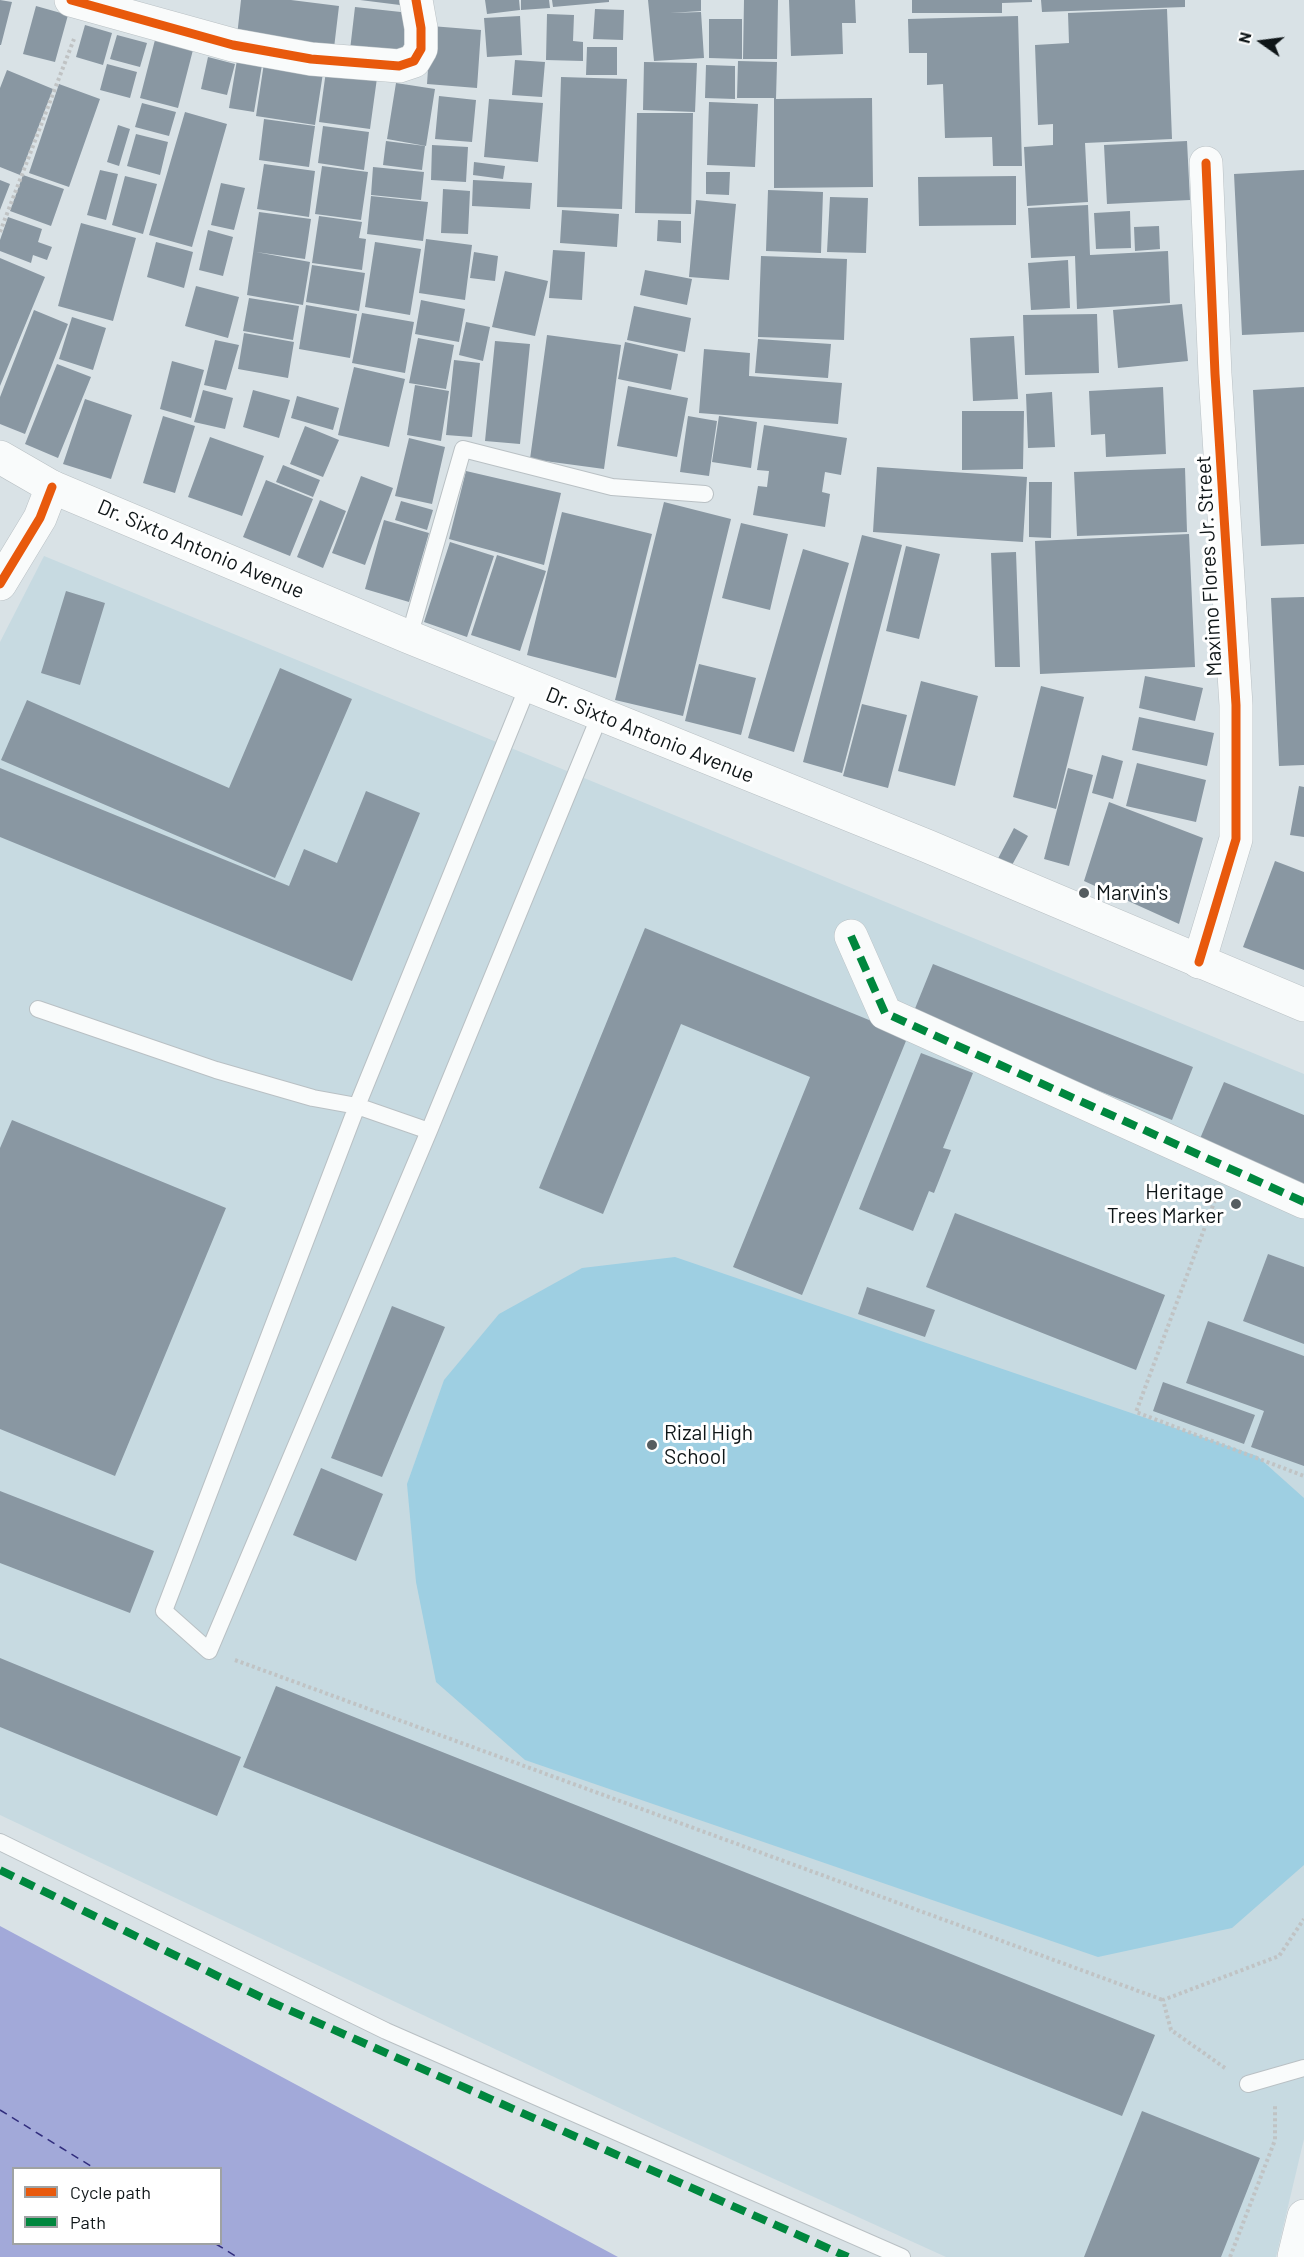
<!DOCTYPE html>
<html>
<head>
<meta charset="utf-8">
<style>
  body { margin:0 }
  #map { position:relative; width:1304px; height:2257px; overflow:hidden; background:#d9e2e6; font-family:Barlow,sans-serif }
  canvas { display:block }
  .legend { position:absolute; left:12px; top:2167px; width:210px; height:78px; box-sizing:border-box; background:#fff; border:2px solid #9fa2a3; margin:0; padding:8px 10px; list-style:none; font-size:18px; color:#0f1618 }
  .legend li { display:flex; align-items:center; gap:12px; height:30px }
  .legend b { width:30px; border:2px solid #9fa2a3 }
  .north { position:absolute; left:1232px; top:12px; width:60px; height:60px; -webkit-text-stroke:4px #fff; paint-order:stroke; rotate:284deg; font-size:16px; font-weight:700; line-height:24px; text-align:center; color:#0f1618 }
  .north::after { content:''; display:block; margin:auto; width:21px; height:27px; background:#0f1618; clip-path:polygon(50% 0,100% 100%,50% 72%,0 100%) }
</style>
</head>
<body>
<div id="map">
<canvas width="1304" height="2257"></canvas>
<ul class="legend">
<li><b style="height:8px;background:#e8590c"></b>Cycle path</li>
<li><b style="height:8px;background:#00873e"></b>Path</li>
</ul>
<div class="north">N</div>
</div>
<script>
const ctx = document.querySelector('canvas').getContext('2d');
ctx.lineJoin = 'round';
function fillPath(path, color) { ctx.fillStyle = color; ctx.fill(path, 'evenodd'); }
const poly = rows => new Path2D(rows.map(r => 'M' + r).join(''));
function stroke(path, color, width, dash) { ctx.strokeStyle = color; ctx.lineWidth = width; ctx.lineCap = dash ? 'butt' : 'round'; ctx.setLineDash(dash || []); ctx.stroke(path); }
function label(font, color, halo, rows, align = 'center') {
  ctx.font = font + ' Barlow,sans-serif'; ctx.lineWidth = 6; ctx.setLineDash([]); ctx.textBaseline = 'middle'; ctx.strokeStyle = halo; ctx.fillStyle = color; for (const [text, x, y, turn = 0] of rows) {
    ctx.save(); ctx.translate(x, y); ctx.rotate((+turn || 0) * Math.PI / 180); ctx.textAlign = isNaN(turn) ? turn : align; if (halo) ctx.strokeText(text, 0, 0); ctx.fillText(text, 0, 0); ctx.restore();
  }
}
fillPath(poly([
  [44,556,1304,1074,1304,2139,1276,2257,946,2257,662,2128,0,1815,0,642]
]), '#c7dae1');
fillPath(poly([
  [675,1257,1257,1456,1304,1498,1304,1865,1232,1928,1098,1957,525,1760,436,1682,416,1582,407,1484,444,1380,499,1314,582,1268]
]), '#9ecfe2');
fillPath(poly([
  [0,1926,618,2257,0,2257],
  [14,2168,220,2168,220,2244,14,2244]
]), '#a2a9d9');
stroke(poly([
  [0,2110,94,2168],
  [216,2244,237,2257]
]), '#312d7d', 1.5, [8, 6]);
fillPath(poly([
  [0,0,12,2,1,45,0,45],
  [241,0,291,0,339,6,334,48,237,36],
  [360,0,400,0,400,5],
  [485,0,519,0,520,10,487,14],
  [521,0,549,0,550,8,521,10],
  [552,0,609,0,609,2,553,7],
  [648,0,701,0,701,11,670,13,701,12,704,58,654,61],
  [744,0,778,0,777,59,743,59],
  [789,0,855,0,856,23,842,23,843,54,791,56],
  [912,0,1032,0,1032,2,1002,3,1002,13,912,13],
  [1041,0,1185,0,1185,7,1042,12],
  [36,6,68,15,55,62,23,54],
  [355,7,410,13,406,56,350,50],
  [595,9,624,10,623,40,593,39],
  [1167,9,1172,139,1085,143,1088,202,1027,206,1024,147,1053,145,1053,124,1038,125,1035,45,1069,43,1068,13],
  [547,14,574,15,573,41,583,42,583,61,546,60],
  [520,16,522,55,487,57,484,18],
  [1018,16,1022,166,993,166,992,137,945,138,943,84,927,85,927,53,909,53,908,19],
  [709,19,742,19,742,59,709,58],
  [85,25,112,33,103,65,76,57],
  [431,26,481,30,477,88,427,84],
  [117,35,147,43,140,67,110,59],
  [156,36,194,46,178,108,140,98],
  [587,47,617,47,617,75,586,75],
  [208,57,235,64,227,95,201,89],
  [237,60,262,65,254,112,229,108],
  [515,60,545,62,542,97,512,95],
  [738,61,777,62,776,99,872,98,873,187,774,188,774,98,737,98],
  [644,62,697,63,695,112,643,110],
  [264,63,323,73,315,125,256,116],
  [107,64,137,72,130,98,100,90],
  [706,65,735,66,735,99,705,98],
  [7,70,53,89,20,175,0,167,0,88],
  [326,71,377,78,370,129,319,122],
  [561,77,627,79,622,209,557,207],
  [396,83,435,89,426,146,387,139],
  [59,84,100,99,69,187,29,173],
  [439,96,476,100,472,142,435,139],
  [489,99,543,103,538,162,484,157],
  [709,102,758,104,755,167,707,165],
  [142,103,176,112,169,136,135,127],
  [185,112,227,124,192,247,149,235],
  [637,113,693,113,691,214,635,213],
  [264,119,315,126,309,167,259,160],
  [118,125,130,129,119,166,107,162],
  [323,126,369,132,364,170,318,163],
  [136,134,168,142,160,175,127,166],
  [386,141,425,146,422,170,383,165],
  [1187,141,1190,200,1107,204,1104,145],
  [432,145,468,147,466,182,431,180],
  [474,162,505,166,503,179,473,175],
  [264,164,315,171,309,217,257,209],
  [322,166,368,172,361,220,315,214],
  [373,167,424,172,421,200,371,195],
  [100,170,118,174,106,220,87,215],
  [1304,170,1304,332,1242,335,1234,174],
  [706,172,730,172,729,195,706,194],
  [23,175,64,189,51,226,10,211],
  [125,176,157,184,143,234,112,225],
  [1016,176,1016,225,919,226,918,177],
  [0,180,10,184,0,210],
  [473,180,532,183,530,209,472,206],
  [221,183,245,188,234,230,211,225],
  [443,189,470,191,468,234,441,233],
  [768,190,823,192,821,253,766,251],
  [371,196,428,202,423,241,367,234],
  [830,197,868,198,866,253,827,252],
  [696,200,736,204,729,280,689,277],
  [1088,205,1090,255,1168,251,1170,303,1077,309,1075,256,1031,258,1028,208],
  [562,210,619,214,617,247,560,243],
  [1130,211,1131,248,1096,249,1094,213],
  [259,212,311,219,305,259,256,252,310,262,303,305,247,295],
  [319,216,362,222,359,238,366,239,362,270,312,263],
  [8,217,42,229,38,242,52,247,47,260,33,255,31,263,0,251,0,240],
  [658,220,681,221,681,243,657,241],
  [81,223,136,238,113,321,58,306],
  [1159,226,1160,249,1135,251,1134,227],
  [208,230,233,237,223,276,199,270],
  [426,239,472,245,465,300,419,293],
  [156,242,193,252,184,288,147,277],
  [375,242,421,249,410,315,365,307],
  [553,250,585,252,582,300,549,298],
  [474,252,498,256,495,281,470,278],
  [761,256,847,259,844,340,758,337],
  [0,258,45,277,0,386],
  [1068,260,1070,308,1031,310,1028,263],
  [312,265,365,273,359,311,306,302],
  [645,270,692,279,687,305,640,295],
  [505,271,548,281,535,336,492,327],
  [196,286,239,297,228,338,185,326],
  [249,298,299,306,293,340,243,331],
  [421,300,465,309,459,342,415,334],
  [1182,304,1188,361,1118,368,1113,310],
  [306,305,357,314,350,358,299,349],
  [634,306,691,318,685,352,627,340],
  [34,310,68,324,25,434,0,424,0,397],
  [362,313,414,322,405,373,352,363],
  [1097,314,1099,373,1025,375,1023,315],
  [72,317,106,328,93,370,59,359],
  [466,322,490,327,483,361,459,355],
  [244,333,294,342,288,378,238,369],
  [547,335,621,345,604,469,530,459],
  [1014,336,1018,399,973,401,970,338],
  [418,338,454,345,446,389,409,383],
  [758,339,831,344,828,378,755,373],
  [215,340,239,345,226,390,204,385],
  [495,341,530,344,520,444,485,441],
  [625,342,678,354,671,390,618,379],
  [704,349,750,353,749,376,842,383,838,424,699,413],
  [454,360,480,363,472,437,446,435],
  [172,361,204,370,191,418,160,409],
  [57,364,91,377,58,458,25,444],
  [354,367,405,379,389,447,338,435],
  [415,385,449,391,441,441,407,435],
  [628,386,688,398,677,457,617,446],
  [1163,387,1166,454,1106,457,1105,434,1091,435,1089,391],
  [1304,387,1304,544,1261,546,1253,390],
  [203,390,233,398,225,429,194,422],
  [253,390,290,400,279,438,243,427],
  [1052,392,1055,447,1028,448,1026,394],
  [297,396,339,408,333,430,291,418],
  [85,399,132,415,111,479,63,464],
  [962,411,1024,411,1023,469,962,470],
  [163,416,195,426,175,493,143,483],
  [688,416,717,421,709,476,680,472],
  [719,416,757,422,751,468,712,462],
  [764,425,847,438,841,475,825,472,822,492,830,494,825,527,753,515,758,486,767,487,769,471,757,470],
  [305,426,339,440,323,477,290,464],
  [210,437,264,456,242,516,188,497],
  [409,438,445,447,432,504,395,496],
  [283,465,320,480,313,497,276,482],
  [877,467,1027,477,1023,542,873,532],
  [1185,468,1187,532,1077,536,1074,472],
  [466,471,561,493,544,565,449,539],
  [361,476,393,488,365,565,332,553],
  [266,480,313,499,290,556,243,537],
  [1029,482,1052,482,1051,538,1029,537],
  [320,500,346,511,323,568,297,557],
  [401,501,433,510,427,530,395,520],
  [664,502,731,519,683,716,615,700],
  [562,512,652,534,616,678,527,655],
  [384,520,429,533,409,602,365,589],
  [741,523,788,534,770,610,722,598],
  [1189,534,1195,667,1040,674,1035,541],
  [862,535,902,545,842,773,803,762],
  [450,542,494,556,467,637,424,622],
  [906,546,940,554,919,639,886,631],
  [803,549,849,563,794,752,748,738],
  [1016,552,1020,667,995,667,991,553],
  [497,555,546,571,520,651,471,635],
  [66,591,105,603,80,685,41,673],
  [1304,597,1304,765,1279,766,1271,598],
  [699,664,756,678,741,735,685,721],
  [280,668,352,699,275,878,1,760,27,700,229,788],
  [1145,676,1203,688,1195,721,1139,708],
  [921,681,978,696,955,786,898,771],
  [1041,686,1084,697,1056,809,1013,797],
  [862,704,907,715,888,788,843,776],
  [1139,717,1214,733,1207,766,1132,750],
  [1102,755,1123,761,1113,799,1092,793],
  [1137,763,1206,780,1196,822,1126,806],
  [0,768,289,886,304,849,337,863,366,791,420,813,352,981,0,837],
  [1068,768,1093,775,1069,866,1044,859],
  [1299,786,1304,787,1304,837,1290,835],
  [1109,802,1203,838,1179,924,1084,881],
  [1014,828,1028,836,1006,876,993,868],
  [1275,861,1304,872,1304,970,1243,947],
  [645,928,908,1036,802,1295,733,1267,810,1077,681,1024,603,1214,539,1188],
  [933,964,1193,1067,1172,1120,912,1016],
  [921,1053,973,1073,943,1148,951,1150,934,1193,929,1191,913,1231,859,1209],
  [1224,1082,1304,1115,1304,1185,1199,1141],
  [12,1120,226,1208,115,1476,0,1429,0,1148],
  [955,1213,1165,1295,1136,1370,926,1287],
  [1268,1254,1304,1267,1304,1344,1243,1321],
  [867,1287,935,1310,925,1337,858,1314],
  [392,1306,445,1327,382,1477,331,1458],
  [1208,1321,1304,1356,1304,1466,1251,1447,1264,1411,1186,1383],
  [1163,1382,1255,1415,1244,1444,1153,1411],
  [321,1468,383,1494,356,1561,293,1535],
  [0,1491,154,1551,130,1613,0,1563],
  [0,1658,241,1757,217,1816,0,1727],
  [276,1686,1155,2035,1122,2116,243,1767],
  [1142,2111,1260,2158,1221,2257,1084,2257]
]), '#8997a2');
const lane = poly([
  [409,637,463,449,612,487,705,494],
  [528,686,357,1106,164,1611,209,1651,429,1131,600,715],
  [38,1009,216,1070,313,1098,357,1106,429,1131],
  [0,1842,386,2031,902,2257],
  [1248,2084,1304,2068]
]);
const street = poly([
  [71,0,233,45,311,59,399,66,414,61,421,49,421,28,416,0],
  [0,584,40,518,52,487],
  [851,936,885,1013,1304,1202],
  [1199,962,1236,839,1236,705,1215,374,1206,163],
  [1294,2257,1304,2216]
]);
const secondary = poly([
  [0,457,52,487,409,637,927,846,1304,1005]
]);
stroke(lane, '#b9c0c4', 18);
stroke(street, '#b9c0c4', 34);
stroke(secondary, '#b9c0c4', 34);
stroke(poly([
  [0,232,74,39],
  [1215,1200,1136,1412,1304,1476],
  [235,1660,1163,2000],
  [1225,2068,1171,2030,1163,2000,1279,1956,1304,1919],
  [1230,2257,1275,2140,1275,2104]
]), '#c0c3c4', 4, [3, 3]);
stroke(lane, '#f9fbfb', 16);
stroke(street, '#f9fbfb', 33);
stroke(secondary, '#f9fbfb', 33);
stroke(poly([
  [851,936,885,1013,1304,1202],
  [0,1870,271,2002,848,2257]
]), '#00873e', 8, [15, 8]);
stroke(poly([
  [71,0,233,45,311,59,399,66,414,61,421,49,421,28,416,0],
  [0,584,40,518,52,487],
  [1199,962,1236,839,1236,705,1215,374,1206,163]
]), '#e8590c', 9);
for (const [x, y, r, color] of [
  [1084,893,6,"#565d60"],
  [1236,1204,6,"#565d60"],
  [652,1445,6,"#565d60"]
]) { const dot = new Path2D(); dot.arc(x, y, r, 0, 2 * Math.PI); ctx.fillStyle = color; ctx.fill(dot); stroke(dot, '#fff', 2); }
label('21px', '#0f1618', '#fff', [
  ["Dr. Sixto Antonio Avenue",201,549,23],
  ["Maximo Flores Jr. Street",1209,566,-93],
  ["Dr. Sixto Antonio Avenue",650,735,22]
]);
label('21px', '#0f1618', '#fff', [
  ["Marvin's",1096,893],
  ["Heritage",1224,1192,"right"],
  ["Trees Marker",1224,1216,"right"],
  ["Rizal High",664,1433],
  ["School",664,1457]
], 'left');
</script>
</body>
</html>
